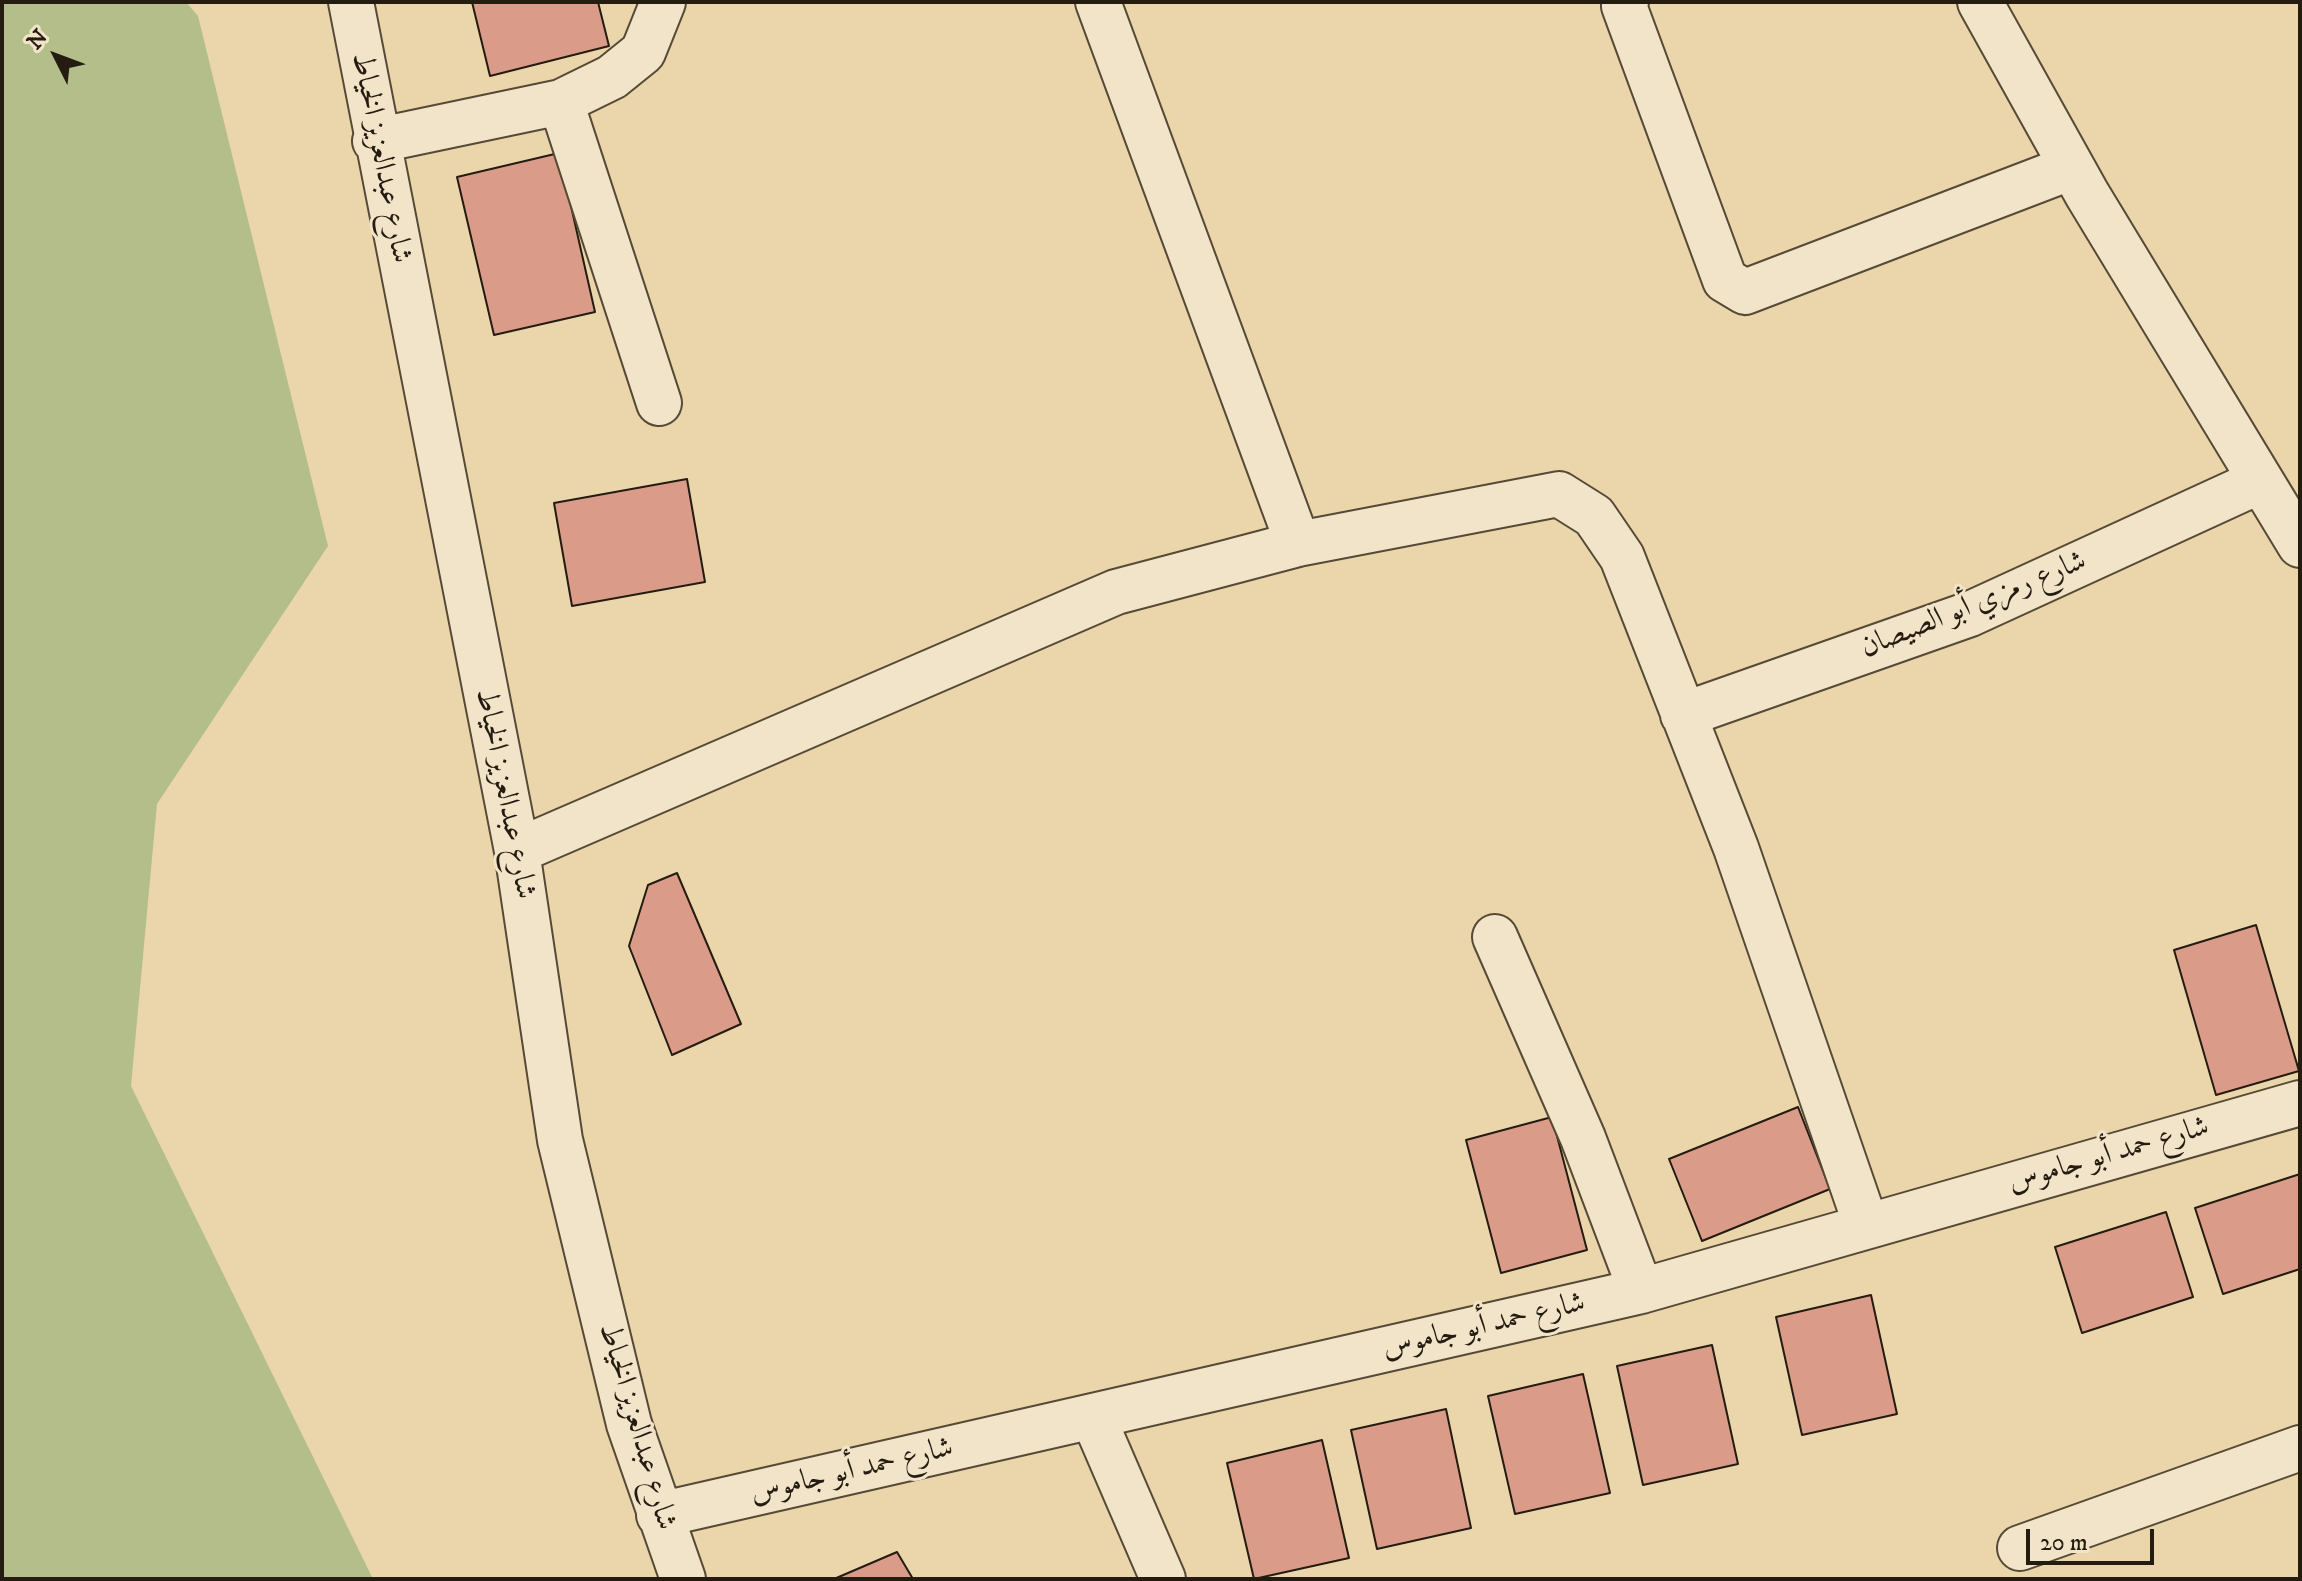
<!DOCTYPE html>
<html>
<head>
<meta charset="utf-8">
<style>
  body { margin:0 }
  #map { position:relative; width:2302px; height:1581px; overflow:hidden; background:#ead6aa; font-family:"IM FELL DW Pica",serif }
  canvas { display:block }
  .frame { position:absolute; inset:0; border:4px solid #241b11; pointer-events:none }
  .north { position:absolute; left:16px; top:16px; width:80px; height:80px; -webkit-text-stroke:6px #f1e4c8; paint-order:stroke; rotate:312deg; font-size:22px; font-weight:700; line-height:32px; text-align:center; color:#241b11 }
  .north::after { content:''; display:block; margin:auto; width:28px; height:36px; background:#241b11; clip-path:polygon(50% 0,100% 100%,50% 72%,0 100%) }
  .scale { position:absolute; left:2026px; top:1529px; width:128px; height:36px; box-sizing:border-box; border:4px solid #241b11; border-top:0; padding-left:10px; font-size:24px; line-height:28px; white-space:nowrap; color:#241b11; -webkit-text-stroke:6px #f1e4c8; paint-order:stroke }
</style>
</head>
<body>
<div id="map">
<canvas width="2302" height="1581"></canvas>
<div class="frame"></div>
<div class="north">N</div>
<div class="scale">20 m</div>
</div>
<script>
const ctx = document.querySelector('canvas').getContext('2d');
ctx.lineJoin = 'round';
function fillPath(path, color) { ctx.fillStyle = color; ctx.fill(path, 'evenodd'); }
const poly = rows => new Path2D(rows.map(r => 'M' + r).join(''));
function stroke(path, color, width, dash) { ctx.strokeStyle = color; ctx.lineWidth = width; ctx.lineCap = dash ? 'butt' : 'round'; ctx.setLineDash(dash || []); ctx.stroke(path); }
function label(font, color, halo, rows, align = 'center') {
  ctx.font = font + ' "IM FELL DW Pica",Amiri,serif'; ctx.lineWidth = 6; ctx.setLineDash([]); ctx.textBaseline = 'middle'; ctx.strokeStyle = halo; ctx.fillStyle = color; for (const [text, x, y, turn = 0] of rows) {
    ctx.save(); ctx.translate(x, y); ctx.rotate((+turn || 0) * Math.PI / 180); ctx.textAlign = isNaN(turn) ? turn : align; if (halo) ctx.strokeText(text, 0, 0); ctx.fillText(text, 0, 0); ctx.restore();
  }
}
fillPath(poly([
  [2,2,186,2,198,16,328,546,157,804,131,1086,373,1579,2,1579]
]), '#b4be8b');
const building = poly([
  [472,2,598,2,609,46,490,76,472,2],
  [559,153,595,312,494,335,457,177,559,153],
  [687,479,705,582,572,606,554,503,687,479],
  [677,873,741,1024,672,1055,629,946,648,885,677,873],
  [2256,925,2299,1071,2216,1095,2174,950,2256,925],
  [1798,1107,1830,1189,1702,1241,1669,1159,1798,1107],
  [1552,1117,1587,1250,1501,1273,1466,1140,1552,1117],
  [2300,1174,2300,1269,2223,1294,2195,1208,2300,1174],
  [2166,1212,2193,1297,2082,1333,2055,1247,2166,1212],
  [1871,1295,1897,1414,1802,1435,1776,1317,1871,1295],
  [1712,1345,1738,1464,1643,1485,1617,1366,1712,1345],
  [1583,1374,1610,1493,1515,1514,1488,1396,1583,1374],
  [1446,1409,1471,1528,1377,1549,1351,1430,1446,1409],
  [1322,1440,1349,1558,1254,1579,1227,1463,1322,1440],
  [897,1552,913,1579,834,1579,897,1552]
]);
fillPath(building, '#da9c89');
stroke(building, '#241b11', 2);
const minor = poly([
  [351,2,517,851,560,1140,629,1424,683,1579],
  [1098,2,1298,544],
  [1626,2,1624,6,1725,280,1745,292,2072,167],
  [1980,2,2087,194,2300,545],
  [561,102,659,403],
  [375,141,561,102,612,77,643,52,663,2],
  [1683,715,1970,614,2260,481],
  [517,851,1116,592,1298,544,1559,494,1594,516,1622,557,1736,848,1866,1225],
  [1495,937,1583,1138,1641,1291],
  [1093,1417,1163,1579],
  [659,1515,1641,1291,2300,1103],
  [2020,1548,2300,1448]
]);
stroke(minor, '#564a37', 48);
stroke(minor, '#f1e4c8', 44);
label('30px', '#241b11', '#f1e4c8', [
  ["شارع عبدالعزيز الخياط",380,158,79],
  ["شارع رمزي أبو الصيصان",1974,606,-22],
  ["شارع عبدالعزيز الخياط",504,794,79],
  ["شارع حمد أبو جاموس",2109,1156,-16],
  ["شارع حمد أبو جاموس",1484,1327,-13],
  ["شارع عبدالعزيز الخياط",636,1427,74],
  ["شارع حمد أبو جاموس",852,1472,-13]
]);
</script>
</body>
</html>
